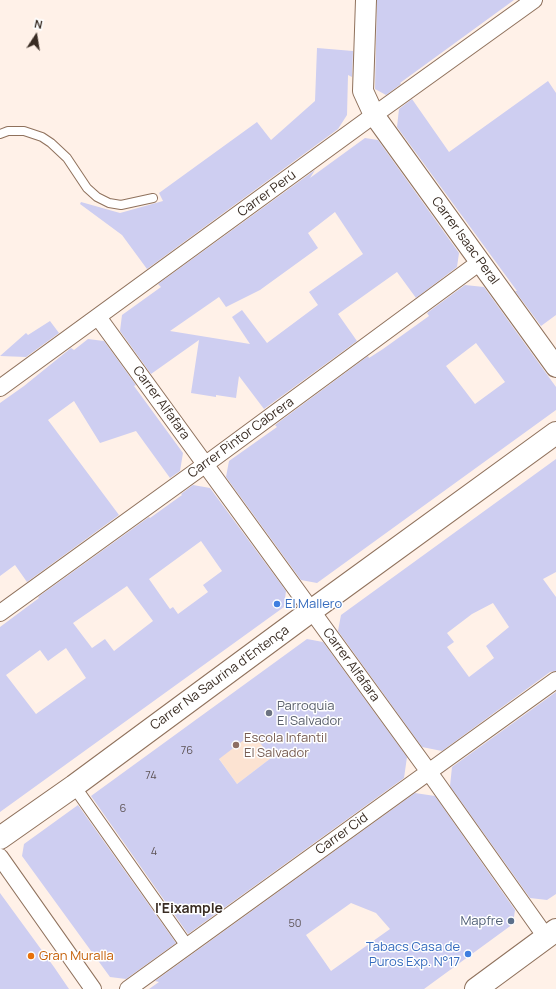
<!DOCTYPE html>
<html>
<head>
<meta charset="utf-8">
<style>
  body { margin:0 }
  #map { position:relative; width:556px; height:989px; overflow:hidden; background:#fff1e8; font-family:Manrope,sans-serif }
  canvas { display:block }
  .north { position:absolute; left:16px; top:16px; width:40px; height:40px; -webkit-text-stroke:3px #fff; paint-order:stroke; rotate:12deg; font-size:11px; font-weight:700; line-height:16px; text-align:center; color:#392c23 }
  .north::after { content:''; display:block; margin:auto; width:14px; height:18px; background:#392c23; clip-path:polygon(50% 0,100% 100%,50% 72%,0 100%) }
</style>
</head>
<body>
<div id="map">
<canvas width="556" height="989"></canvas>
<div class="north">N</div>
</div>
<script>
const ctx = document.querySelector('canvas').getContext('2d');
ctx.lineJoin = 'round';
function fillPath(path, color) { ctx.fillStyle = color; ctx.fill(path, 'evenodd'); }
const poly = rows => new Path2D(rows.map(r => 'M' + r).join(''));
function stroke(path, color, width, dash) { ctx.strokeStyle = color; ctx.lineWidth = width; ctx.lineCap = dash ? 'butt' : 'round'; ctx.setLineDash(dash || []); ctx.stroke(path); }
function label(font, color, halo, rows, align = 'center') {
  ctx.font = font + ' Manrope,sans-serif'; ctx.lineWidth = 3; ctx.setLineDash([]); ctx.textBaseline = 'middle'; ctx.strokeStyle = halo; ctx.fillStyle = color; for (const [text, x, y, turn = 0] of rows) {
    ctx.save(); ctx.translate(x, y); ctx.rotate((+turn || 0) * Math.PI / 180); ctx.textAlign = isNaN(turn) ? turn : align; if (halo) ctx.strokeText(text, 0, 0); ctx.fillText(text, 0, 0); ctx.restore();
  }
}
fillPath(poly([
  [228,697,271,758,237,784,193,722]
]), '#fce3d2');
fillPath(poly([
  [377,0,514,0,400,83,401,84,386,95,375,89],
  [317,48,353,51,352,77,348,75,347,115,338,129,147,269,122,235,80,204,81,202,120,213,163,201,159,193,257,122,271,140,315,101],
  [548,81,556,93,556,315,541,326,515,291,517,291,397,127,399,109,412,99,449,152],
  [365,138,378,140,459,253,457,267,416,298,397,272,338,314,357,341,264,409,239,376,236,398,216,395,216,397,191,393,199,340,151,374,120,331,122,315,161,287,158,284,315,170,310,178],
  [335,212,363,254,309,292,318,305,267,343,242,310,232,317,250,344,170,331,219,297,226,307,260,290,318,248,308,233],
  [465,285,484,287,556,387,556,410,317,583,301,580,226,477,229,461,277,427,275,425,368,356,369,358,383,349,429,316,427,313],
  [476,343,505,382,475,404,446,366],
  [50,321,59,333,26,357,0,356,26,333,28,335],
  [88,339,104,341,136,385,134,386,183,453,180,471,170,478,136,431,100,443,74,401,48,420,119,515,27,582,15,565,0,576,0,403,24,386,71,348,74,350],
  [556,459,556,572,543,579,556,597,556,671,550,672,442,751,422,747,338,631,341,615],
  [493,603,509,627,486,646,494,658,469,677,447,647,454,642,447,633,472,614],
  [193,485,210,488,286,591,284,607,0,812,0,627,39,598,38,597,149,517,150,518,182,495,181,494],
  [201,541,222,571,203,585,208,592,178,614,173,607,170,609,149,579],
  [127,586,153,621,114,651,105,639,92,648,73,623],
  [66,648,86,678,36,714,6,675,40,650,48,661],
  [307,639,323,642,407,757,404,778,188,934,91,796],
  [253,733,271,758,237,784,219,759],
  [556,692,556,894,547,900,530,898,450,786,452,767],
  [415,793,435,796,515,910,513,924,424,989,149,989,159,982,155,981],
  [351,903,376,913,390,929,331,971,306,935],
  [78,805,176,943,126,979,110,977,22,856,24,844],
  [0,893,54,967,69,989,0,989]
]), '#cecef1');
const service = poly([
  [0,134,8,131,24,131,42,137,51,143,67,158,87,188,97,197,109,203,121,205,153,198]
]);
const pedestrian = poly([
  [74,786,187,946]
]);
const minor = poly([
  [98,317,429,772,546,937],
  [0,388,374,115,534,0],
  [0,613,206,464,480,262],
  [0,857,93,989],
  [128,989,556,680]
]);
const tertiary = poly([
  [366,0,363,91,374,115,556,367]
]);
const primary = poly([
  [0,838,74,786,311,611,556,433],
  [476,989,556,930]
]);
stroke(service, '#8f715c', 10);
stroke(pedestrian, '#8f715c', 14);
stroke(minor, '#8f715c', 18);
stroke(tertiary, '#8f715c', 22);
stroke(primary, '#8f715c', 24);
stroke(service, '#fff', 8);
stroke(pedestrian, '#fff', 12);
stroke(minor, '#fff', 16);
stroke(tertiary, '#fff', 20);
stroke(primary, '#fff', 22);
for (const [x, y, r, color] of [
  [277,604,4,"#3f7fe0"],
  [269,713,4,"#6b7280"],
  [236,745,4,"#8d6e63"],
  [511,921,4,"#5c6f8a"],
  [468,954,4,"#3f7fe0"],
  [31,956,4,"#e8710a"]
]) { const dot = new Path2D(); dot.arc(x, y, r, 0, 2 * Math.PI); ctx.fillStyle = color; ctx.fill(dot); stroke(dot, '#fff', 1.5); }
label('11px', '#5e5456', null, [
  ["76",187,751],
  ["74",151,776],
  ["6",123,809],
  ["4",154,852],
  ["50",295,924]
]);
label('13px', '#392c23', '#fff', [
  ["Carrer Perú",267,194,-36],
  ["Carrer Isaac Peral",465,241,54],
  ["Carrer Alfafara",161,403,54],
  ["Carrer Pintor Cabrera",241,438,-36],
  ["Carrer Alfafara",351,665,54],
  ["Carrer Na Saurina d'Entença",220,678,-36],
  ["Carrer Cid",342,834,-36]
]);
label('13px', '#366cbe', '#fff', [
  ["El Mallero",285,604],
  ["Tabacs Casa de",460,947,"right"],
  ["Puros Exp. N°17",460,962,"right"]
], 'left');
label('13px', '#5b616d', '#fff', [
  ["Parroquia",277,706],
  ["El Salvador",277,721]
], 'left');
label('13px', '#785e54', '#fff', [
  ["Escola Infantil",244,738],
  ["El Salvador",244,753]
], 'left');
label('13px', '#4e5e75', '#fff', [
  ["Mapfre",503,921]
], 'right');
label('13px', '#c56008', '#fff', [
  ["Gran Muralla",39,956]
], 'left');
label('bold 14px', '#392c23', '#fff', [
  ["l'Eixample",189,909]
]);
</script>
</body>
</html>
